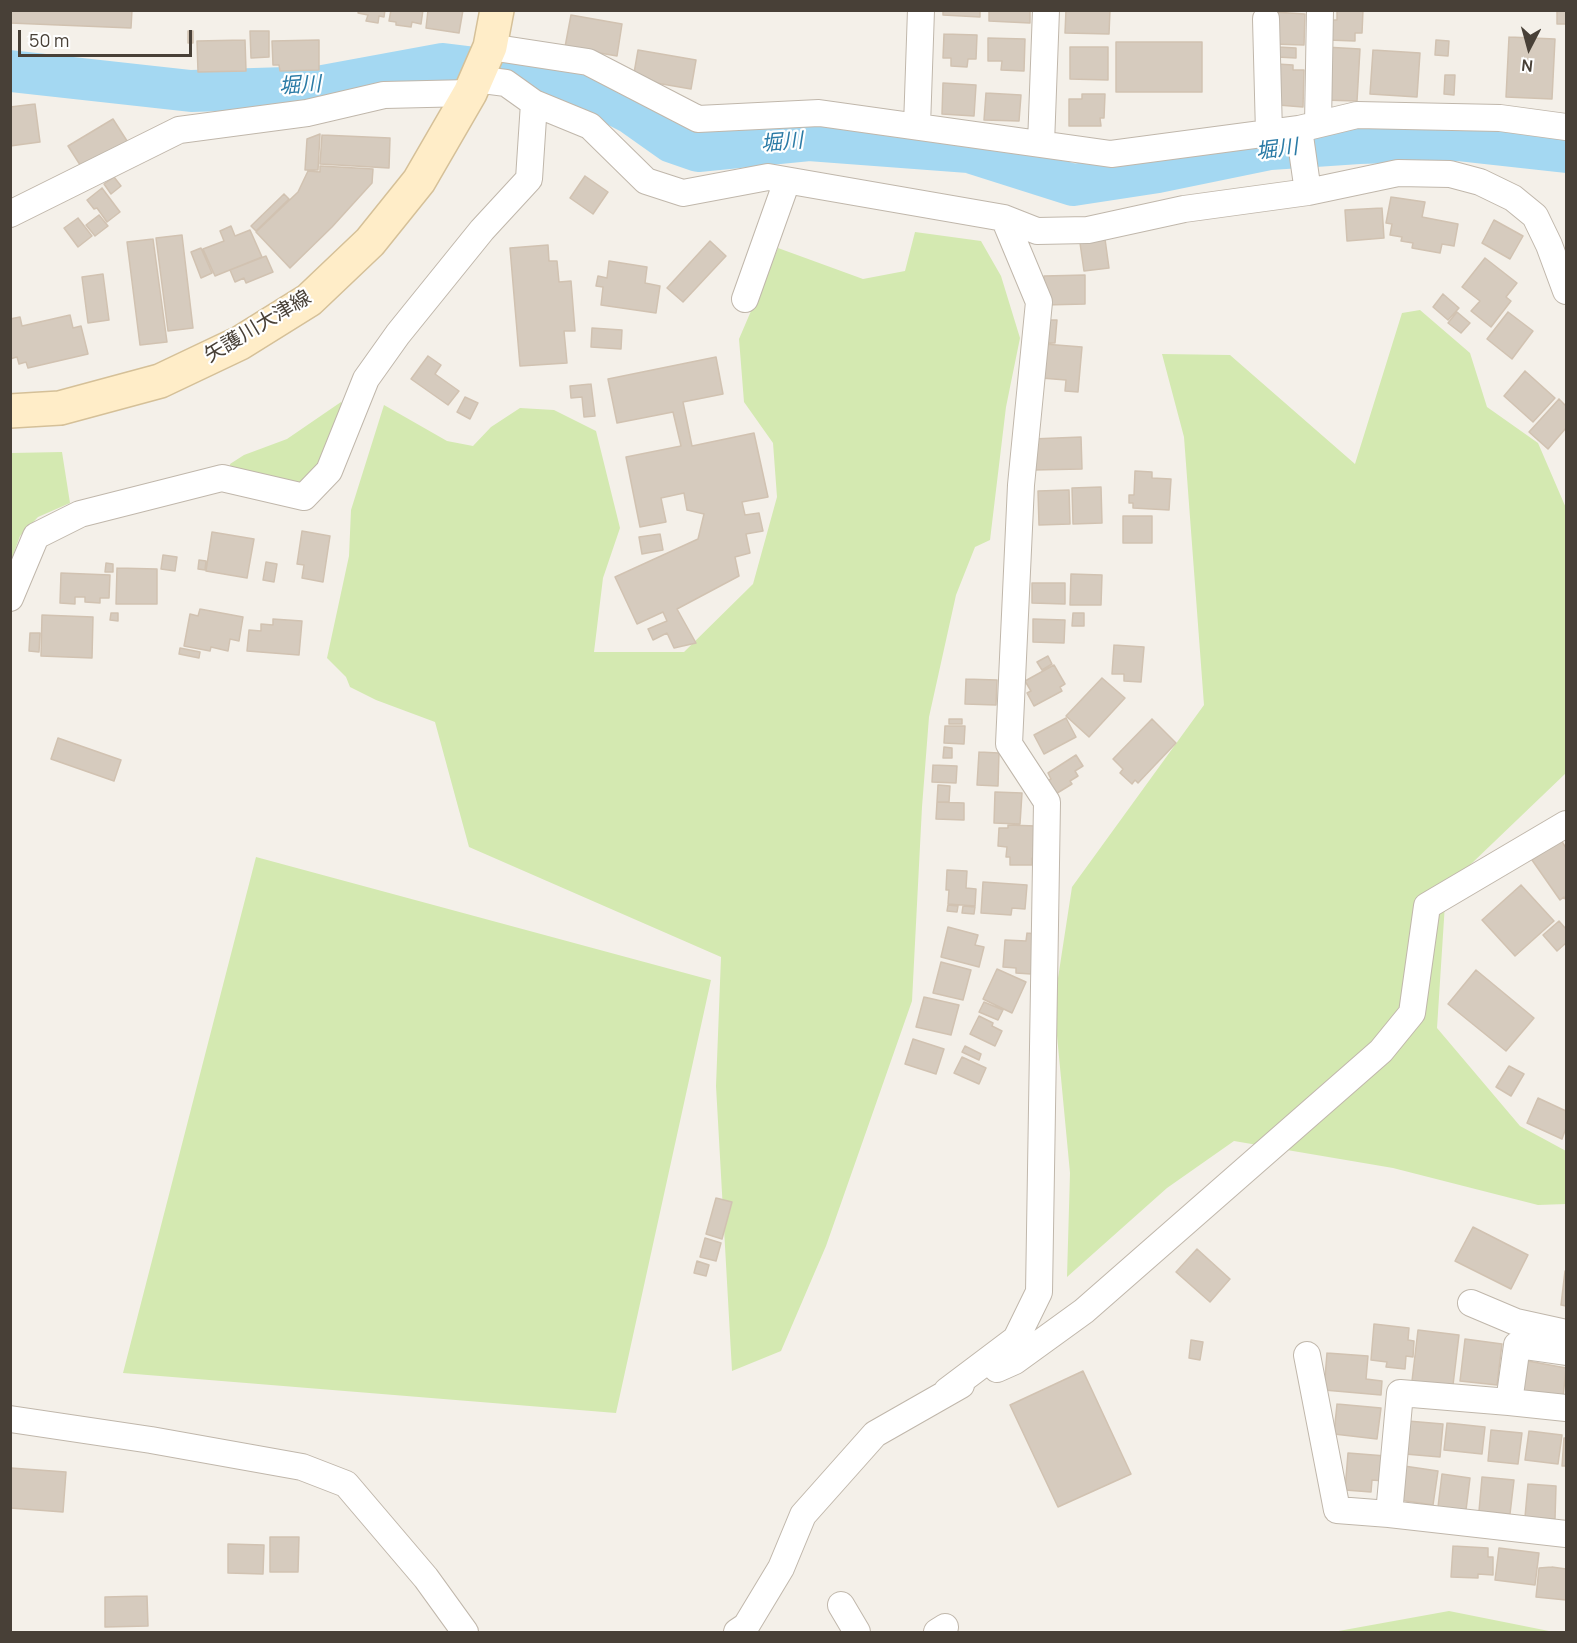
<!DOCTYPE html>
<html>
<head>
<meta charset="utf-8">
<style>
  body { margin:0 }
  #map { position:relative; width:1577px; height:1643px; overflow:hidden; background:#f4f0e9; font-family:Manrope,sans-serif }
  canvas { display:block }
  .frame { position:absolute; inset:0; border:12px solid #484037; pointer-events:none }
  .north { position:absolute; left:1499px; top:18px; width:60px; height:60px; -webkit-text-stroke:4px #fff; paint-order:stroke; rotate:186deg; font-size:16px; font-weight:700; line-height:24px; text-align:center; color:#484037 }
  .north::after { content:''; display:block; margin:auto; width:21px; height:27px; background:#484037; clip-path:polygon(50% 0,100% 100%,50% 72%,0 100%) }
  .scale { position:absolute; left:18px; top:30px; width:174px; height:27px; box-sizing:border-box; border:3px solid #484037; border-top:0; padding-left:8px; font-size:18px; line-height:21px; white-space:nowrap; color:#484037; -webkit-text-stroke:4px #fff; paint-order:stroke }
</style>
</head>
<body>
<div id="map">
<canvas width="1577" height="1643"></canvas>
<div class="frame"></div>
<div class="north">N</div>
<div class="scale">50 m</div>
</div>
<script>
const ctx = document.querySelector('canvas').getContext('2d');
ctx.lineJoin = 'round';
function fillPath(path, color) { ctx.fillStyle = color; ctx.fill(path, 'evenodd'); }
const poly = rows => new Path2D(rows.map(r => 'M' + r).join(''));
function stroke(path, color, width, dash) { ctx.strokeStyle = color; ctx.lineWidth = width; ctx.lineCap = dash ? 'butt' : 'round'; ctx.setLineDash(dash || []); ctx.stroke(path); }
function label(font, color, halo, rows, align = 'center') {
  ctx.font = font + ' Manrope,"Noto Sans JP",sans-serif'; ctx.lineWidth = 4.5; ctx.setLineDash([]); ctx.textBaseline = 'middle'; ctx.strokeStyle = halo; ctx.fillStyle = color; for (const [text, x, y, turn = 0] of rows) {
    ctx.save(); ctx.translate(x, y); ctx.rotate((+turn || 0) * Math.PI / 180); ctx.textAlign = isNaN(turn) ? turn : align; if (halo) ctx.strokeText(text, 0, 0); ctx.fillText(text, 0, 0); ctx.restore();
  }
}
fillPath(poly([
  [915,232,981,241,1001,276,1020,338,1006,407,990,540,975,547,956,595,929,717,922,807,912,1001,826,1246,781,1351,732,1371,716,1086,721,957,469,847,435,722,376,700,350,687,346,677,327,658,349,556,351,510,384,405,447,441,473,446,491,427,520,408,554,410,596,431,620,528,603,578,594,652,684,652,753,584,777,497,773,443,744,402,739,339,778,248,863,279,905,271],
  [1420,310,1470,353,1487,407,1538,443,1566,508,1566,773,1446,888,1437,1028,1520,1126,1566,1151,1566,1204,1538,1205,1393,1168,1234,1141,1167,1188,1067,1277,1070,1173,1054,1004,1072,887,1204,705,1184,437,1162,354,1230,355,1355,464,1402,313],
  [341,402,344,408,324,463,302,483,231,473,230,464,244,455,287,439],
  [62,452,70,503,38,517,20,536,11,561,11,453],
  [256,857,711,980,616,1413,123,1373],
  [1449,1611,1554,1632,1333,1632]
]), '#d4e9b1');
stroke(poly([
  [10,71,191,91,318,87,443,64,565,79,631,113,672,142,698,151,809,140,969,152,1073,185,1158,172,1270,149,1359,143,1457,140,1566,152]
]), '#a4d8f2', 42);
const building = poly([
  [10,10,132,10,131,28,10,23,10,10],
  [359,10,385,10,384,17,379,16,378,23,366,21,368,15,358,13,359,10],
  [391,10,423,10,421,24,412,22,411,27,396,25,396,22,389,21,391,10],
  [428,10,463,10,459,33,426,28,428,10],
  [943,10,980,10,980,17,943,15,943,10],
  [989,10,1030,10,1030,23,989,21,989,10],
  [1066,10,1110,10,1109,34,1065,33,1066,10],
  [1337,10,1363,10,1362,33,1355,33,1355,41,1328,40,1329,20,1337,20,1337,10],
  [1557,10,1566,10,1566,24,1557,24,1557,10],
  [1274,12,1305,14,1304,45,1273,44,1274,12],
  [571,15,622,24,617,56,565,47,571,15],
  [188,31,193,31,193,43,188,43,188,31],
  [250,31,269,31,269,57,251,58,250,31],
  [944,34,977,35,976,59,968,59,967,67,951,66,951,58,943,58,944,34],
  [1509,37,1555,39,1552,99,1506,97,1509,37],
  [988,38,1025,39,1024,71,1001,70,1002,61,988,61,988,38],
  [245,40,246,71,198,72,197,41,245,40],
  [319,40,319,70,280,71,279,65,273,65,272,41,319,40],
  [1436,40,1449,41,1448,56,1435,55,1436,40],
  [1116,42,1202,42,1202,92,1116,92,1116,42],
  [1070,47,1108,47,1108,80,1070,79,1070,47],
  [1278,47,1296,48,1296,58,1277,57,1278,47],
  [1325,47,1360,49,1357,101,1323,100,1325,47],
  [638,50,696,60,691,89,633,79,638,50],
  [1373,50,1420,53,1417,97,1370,94,1373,50],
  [1277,64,1293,65,1293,70,1304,70,1303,107,1278,105,1277,64],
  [1445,75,1455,75,1454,95,1444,94,1445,75],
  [943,83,976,85,974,116,942,114,943,83],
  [986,93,1021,95,1019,121,984,120,986,93],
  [1082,94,1105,94,1104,118,1100,118,1101,126,1069,126,1069,99,1082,99,1082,94],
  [35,104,40,142,10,146,10,107,35,104],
  [113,119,129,144,84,171,68,146,113,119],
  [320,134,318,170,305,170,307,139,320,134],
  [322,135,390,138,389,168,320,164,322,135],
  [320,166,373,169,372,183,332,227,290,268,256,232,298,192,308,171,320,172,320,166],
  [585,176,608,192,593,214,570,198,585,176],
  [114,177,121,186,111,194,104,184,114,177],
  [102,188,120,212,107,222,97,208,94,209,87,200,102,188],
  [284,194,289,199,256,231,251,226,284,194],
  [1391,197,1425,202,1422,217,1458,224,1454,246,1442,244,1440,253,1412,248,1413,243,1401,241,1402,237,1390,235,1392,224,1386,223,1391,197],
  [1382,208,1384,238,1347,241,1345,210,1382,208],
  [99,215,108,226,95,236,86,225,99,215],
  [78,218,92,236,78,247,64,228,78,218],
  [1494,220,1523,236,1510,259,1482,243,1494,220],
  [231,226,235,236,250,230,262,257,215,276,203,249,224,241,220,231,231,226],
  [182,235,193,328,168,331,156,238,182,235],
  [153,239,167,342,140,345,127,242,153,239],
  [1105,239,1109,268,1084,271,1080,243,1105,239],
  [710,241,726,256,683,302,667,288,710,241],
  [548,245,549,261,557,261,559,282,571,281,575,331,564,331,567,363,520,366,510,248,548,245],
  [201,248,212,273,201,278,191,252,201,248],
  [266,256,273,272,246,283,244,278,235,282,230,270,266,256],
  [1485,258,1517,283,1506,297,1511,301,1491,327,1471,311,1480,301,1462,287,1485,258],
  [609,261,647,267,645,283,660,286,656,313,601,305,603,287,596,286,598,276,607,278,609,261],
  [103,274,109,320,88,323,82,277,103,274],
  [1085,275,1085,304,1044,305,1044,276,1085,275],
  [1443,294,1459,308,1448,320,1433,307,1443,294],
  [1457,312,1470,323,1461,333,1448,323,1457,312],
  [1508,312,1533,331,1512,359,1487,339,1508,312],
  [70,315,73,328,81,326,88,354,28,368,26,362,19,364,17,357,10,359,10,319,20,317,22,326,70,315],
  [1047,320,1057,320,1055,343,1045,343,1047,320],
  [592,328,622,330,621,349,591,347,592,328],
  [1044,344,1082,347,1078,392,1065,391,1066,380,1041,378,1044,344],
  [428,356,441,365,435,374,459,391,448,405,411,379,428,356],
  [716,357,723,394,683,402,692,446,754,433,768,497,742,502,745,515,759,513,763,531,746,534,750,553,735,557,739,576,677,609,696,643,674,648,667,633,653,640,648,629,667,621,663,612,637,624,615,577,698,539,704,514,687,510,684,493,661,498,666,522,640,527,626,457,681,446,673,412,617,423,608,379,716,357],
  [1525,371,1555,398,1533,422,1504,396,1525,371],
  [591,384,595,416,584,417,582,397,571,398,570,386,591,384],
  [465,397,478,403,470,419,457,412,465,397],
  [1559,399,1566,406,1566,428,1548,449,1529,432,1559,399],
  [1081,437,1082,469,1033,470,1032,439,1081,437],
  [1135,471,1152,472,1152,478,1171,479,1169,510,1133,508,1133,503,1129,503,1129,495,1134,495,1135,471],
  [1101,487,1102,523,1073,524,1072,488,1101,487],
  [1069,490,1070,524,1039,525,1038,491,1069,490],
  [1123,516,1152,516,1152,543,1123,543,1123,516],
  [302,531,330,536,323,582,302,578,304,565,297,564,302,531],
  [212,532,254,539,247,578,206,571,212,532],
  [660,534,663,550,642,554,639,537,660,534],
  [163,555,177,557,175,571,161,569,163,555],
  [199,560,206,561,205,570,198,569,199,560],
  [266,562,277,564,274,582,263,580,266,562],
  [106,563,113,564,113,572,105,572,106,563],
  [117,568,157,569,157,604,116,604,117,568],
  [61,573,110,575,109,598,100,598,100,603,85,602,85,597,75,597,75,604,60,603,61,573],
  [1071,574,1102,575,1101,605,1070,605,1071,574],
  [1032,583,1065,583,1065,604,1032,603,1032,583],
  [200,609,243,617,239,641,230,639,228,651,211,647,210,651,184,646,190,614,198,616,200,609],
  [111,613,118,613,118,621,110,620,111,613],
  [1073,613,1084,613,1084,626,1072,626,1073,613],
  [42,615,93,617,92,658,41,656,42,615],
  [273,619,302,621,299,655,247,651,249,630,261,631,261,624,273,625,273,619],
  [1033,619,1065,620,1064,643,1033,642,1033,619],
  [30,633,40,633,39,652,29,651,30,633],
  [1114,645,1144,647,1141,682,1124,681,1124,674,1112,674,1114,645],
  [180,648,200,652,199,658,179,654,180,648],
  [1048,656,1052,664,1042,670,1037,662,1048,656],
  [1054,665,1065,684,1060,687,1062,691,1034,706,1027,693,1031,691,1025,681,1054,665],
  [1102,678,1125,698,1089,737,1066,716,1102,678],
  [966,679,997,680,996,705,965,704,966,679],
  [1066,718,1076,737,1044,754,1034,735,1066,718],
  [949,719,962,719,962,724,949,724,949,719],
  [1152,719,1176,743,1138,783,1135,780,1132,784,1120,773,1123,769,1113,759,1152,719],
  [945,726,965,726,964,744,944,743,945,726],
  [58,738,121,760,114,781,51,759,58,738],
  [944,747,952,748,952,758,943,758,944,747],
  [979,752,999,753,998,786,977,785,979,752],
  [1076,755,1083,766,1075,771,1078,776,1070,781,1072,784,1054,795,1046,782,1051,779,1048,773,1076,755],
  [933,765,957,766,956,783,932,782,933,765],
  [938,785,950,786,949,802,937,802,938,785],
  [995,792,1022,793,1020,824,994,823,995,792],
  [937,802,964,803,964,820,936,819,937,802],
  [1008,825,1036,826,1035,858,1032,858,1032,865,1010,865,1010,857,1006,857,1007,847,998,846,999,828,1008,828,1008,825],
  [1561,840,1566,848,1566,900,1564,897,1560,900,1532,860,1561,840],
  [947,870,967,871,966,888,976,889,975,906,948,904,949,890,946,890,947,870],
  [983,882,1027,885,1025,909,1012,908,1011,915,981,913,983,882],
  [1521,885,1554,921,1515,956,1482,920,1521,885],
  [948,905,958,906,957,912,947,911,948,905],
  [963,906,975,907,974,914,962,913,963,906],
  [1559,921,1566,929,1566,943,1557,951,1543,935,1559,921],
  [948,927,978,935,975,945,984,947,979,967,941,957,948,927],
  [1027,933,1037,934,1031,974,1016,973,1016,968,1003,967,1005,940,1026,941,1027,933],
  [941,962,971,970,963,1000,933,993,941,962],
  [997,969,1026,982,1012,1013,983,999,997,969],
  [1476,970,1534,1018,1506,1051,1448,1004,1476,970],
  [924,997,959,1005,951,1035,916,1027,924,997],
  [984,1002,1003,1010,998,1020,979,1012,984,1002],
  [979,1016,993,1023,992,1026,1002,1031,995,1046,970,1034,979,1016],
  [913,1039,944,1049,936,1074,905,1064,913,1039],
  [965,1046,981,1054,979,1060,962,1052,965,1046],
  [962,1057,986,1068,979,1084,954,1073,962,1057],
  [1509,1066,1524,1074,1511,1096,1496,1087,1509,1066],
  [1538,1098,1566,1111,1566,1128,1562,1139,1527,1123,1538,1098],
  [716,1198,732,1202,722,1239,706,1234,716,1198],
  [1473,1227,1528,1255,1511,1289,1455,1261,1473,1227],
  [705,1238,721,1243,716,1261,700,1257,705,1238],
  [1197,1249,1230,1279,1210,1302,1176,1272,1197,1249],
  [697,1261,709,1265,706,1276,694,1273,697,1261],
  [1565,1271,1566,1271,1566,1306,1561,1305,1565,1271],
  [1374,1324,1409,1328,1408,1340,1414,1341,1413,1357,1406,1356,1405,1369,1386,1367,1387,1362,1371,1360,1374,1324],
  [1418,1330,1459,1335,1453,1385,1412,1381,1418,1330],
  [1465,1339,1502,1344,1497,1385,1460,1381,1465,1339],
  [1191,1340,1203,1342,1200,1360,1189,1358,1191,1340],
  [1327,1353,1368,1356,1366,1379,1382,1381,1381,1395,1324,1390,1327,1353],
  [1528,1361,1566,1368,1563,1398,1523,1391,1528,1361],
  [1083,1371,1131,1474,1058,1507,1010,1405,1083,1371],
  [1337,1404,1381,1408,1377,1439,1334,1434,1337,1404],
  [1408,1421,1443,1424,1440,1457,1405,1454,1408,1421],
  [1447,1423,1485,1427,1482,1454,1444,1450,1447,1423],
  [1491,1430,1522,1433,1518,1464,1488,1461,1491,1430],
  [1529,1431,1562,1435,1558,1464,1525,1460,1529,1431],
  [1564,1438,1566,1438,1566,1466,1562,1466,1564,1438],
  [1348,1453,1386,1456,1384,1481,1372,1480,1371,1492,1345,1490,1348,1453],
  [1404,1466,1438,1471,1433,1505,1399,1500,1404,1466],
  [11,1468,66,1472,63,1512,10,1508,11,1468],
  [1442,1474,1470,1478,1466,1510,1438,1507,1442,1474],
  [1482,1477,1514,1480,1510,1514,1479,1511,1482,1477],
  [1528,1484,1556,1486,1555,1519,1525,1517,1528,1484],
  [270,1537,299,1537,298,1572,270,1572,270,1537],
  [228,1544,264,1545,263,1574,228,1573,228,1544],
  [1453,1546,1488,1548,1488,1557,1493,1557,1493,1575,1478,1574,1478,1578,1451,1577,1453,1546],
  [1499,1548,1539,1553,1535,1585,1495,1580,1499,1548],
  [1552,1567,1566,1569,1566,1600,1536,1597,1539,1568,1552,1567],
  [147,1596,148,1626,105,1627,105,1597,147,1596]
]);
fillPath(building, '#d6cbbe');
stroke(building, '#d1c2b1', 1.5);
const minor = poly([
  [1266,19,1269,133],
  [490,47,588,62,698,119,819,113,1111,154,1299,129],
  [475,79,506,83,534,103,590,126,646,181,683,193,768,177,1004,218,1037,231,1088,230,1184,209,1308,192,1398,173,1450,174,1480,182,1513,198,1535,216,1549,245,1566,291],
  [1318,124,1320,10],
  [917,126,921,10],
  [1041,144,1046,10],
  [1308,192,1299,129,1357,115,1500,118,1566,127],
  [10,214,179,130,307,113,384,95,470,93],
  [745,299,787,181],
  [10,598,36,536,80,514,222,478,304,497,329,471,366,379,398,334,482,230,529,179,534,103],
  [1471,1303,1516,1322,1566,1333],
  [1566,1352,1517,1345,1509,1402,1400,1393,1389,1514,1566,1534],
  [1307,1355,1337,1510,1389,1514],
  [997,1369,1015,1361,1084,1311,1381,1051,1412,1013,1427,906,1566,824],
  [947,1391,1016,1339,1039,1292,1047,802,1009,744,1021,485,1039,302,1004,218],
  [1509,1402,1566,1408],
  [10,1419,151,1440,302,1467,346,1484,426,1578,465,1632],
  [841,1605,857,1632],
  [737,1632,746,1626,781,1568,803,1515,875,1434,961,1385],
  [937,1632,945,1627]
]);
const secondary = poly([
  [10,411,60,408,160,381,240,343,309,300,370,242,419,181,470,93,490,47,497,10]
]);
stroke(minor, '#c0b7ab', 28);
stroke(secondary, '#d5c098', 36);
stroke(minor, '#fff', 26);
stroke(secondary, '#ffedc8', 33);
label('20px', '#484037', '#fff', [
  ["矢護川大津線",258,327,-31]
]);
label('italic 21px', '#2b7ba6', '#fff', [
  ["堀川",300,86,-4],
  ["堀川",782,143,-5],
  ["堀川",1277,150,-7]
]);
</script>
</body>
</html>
